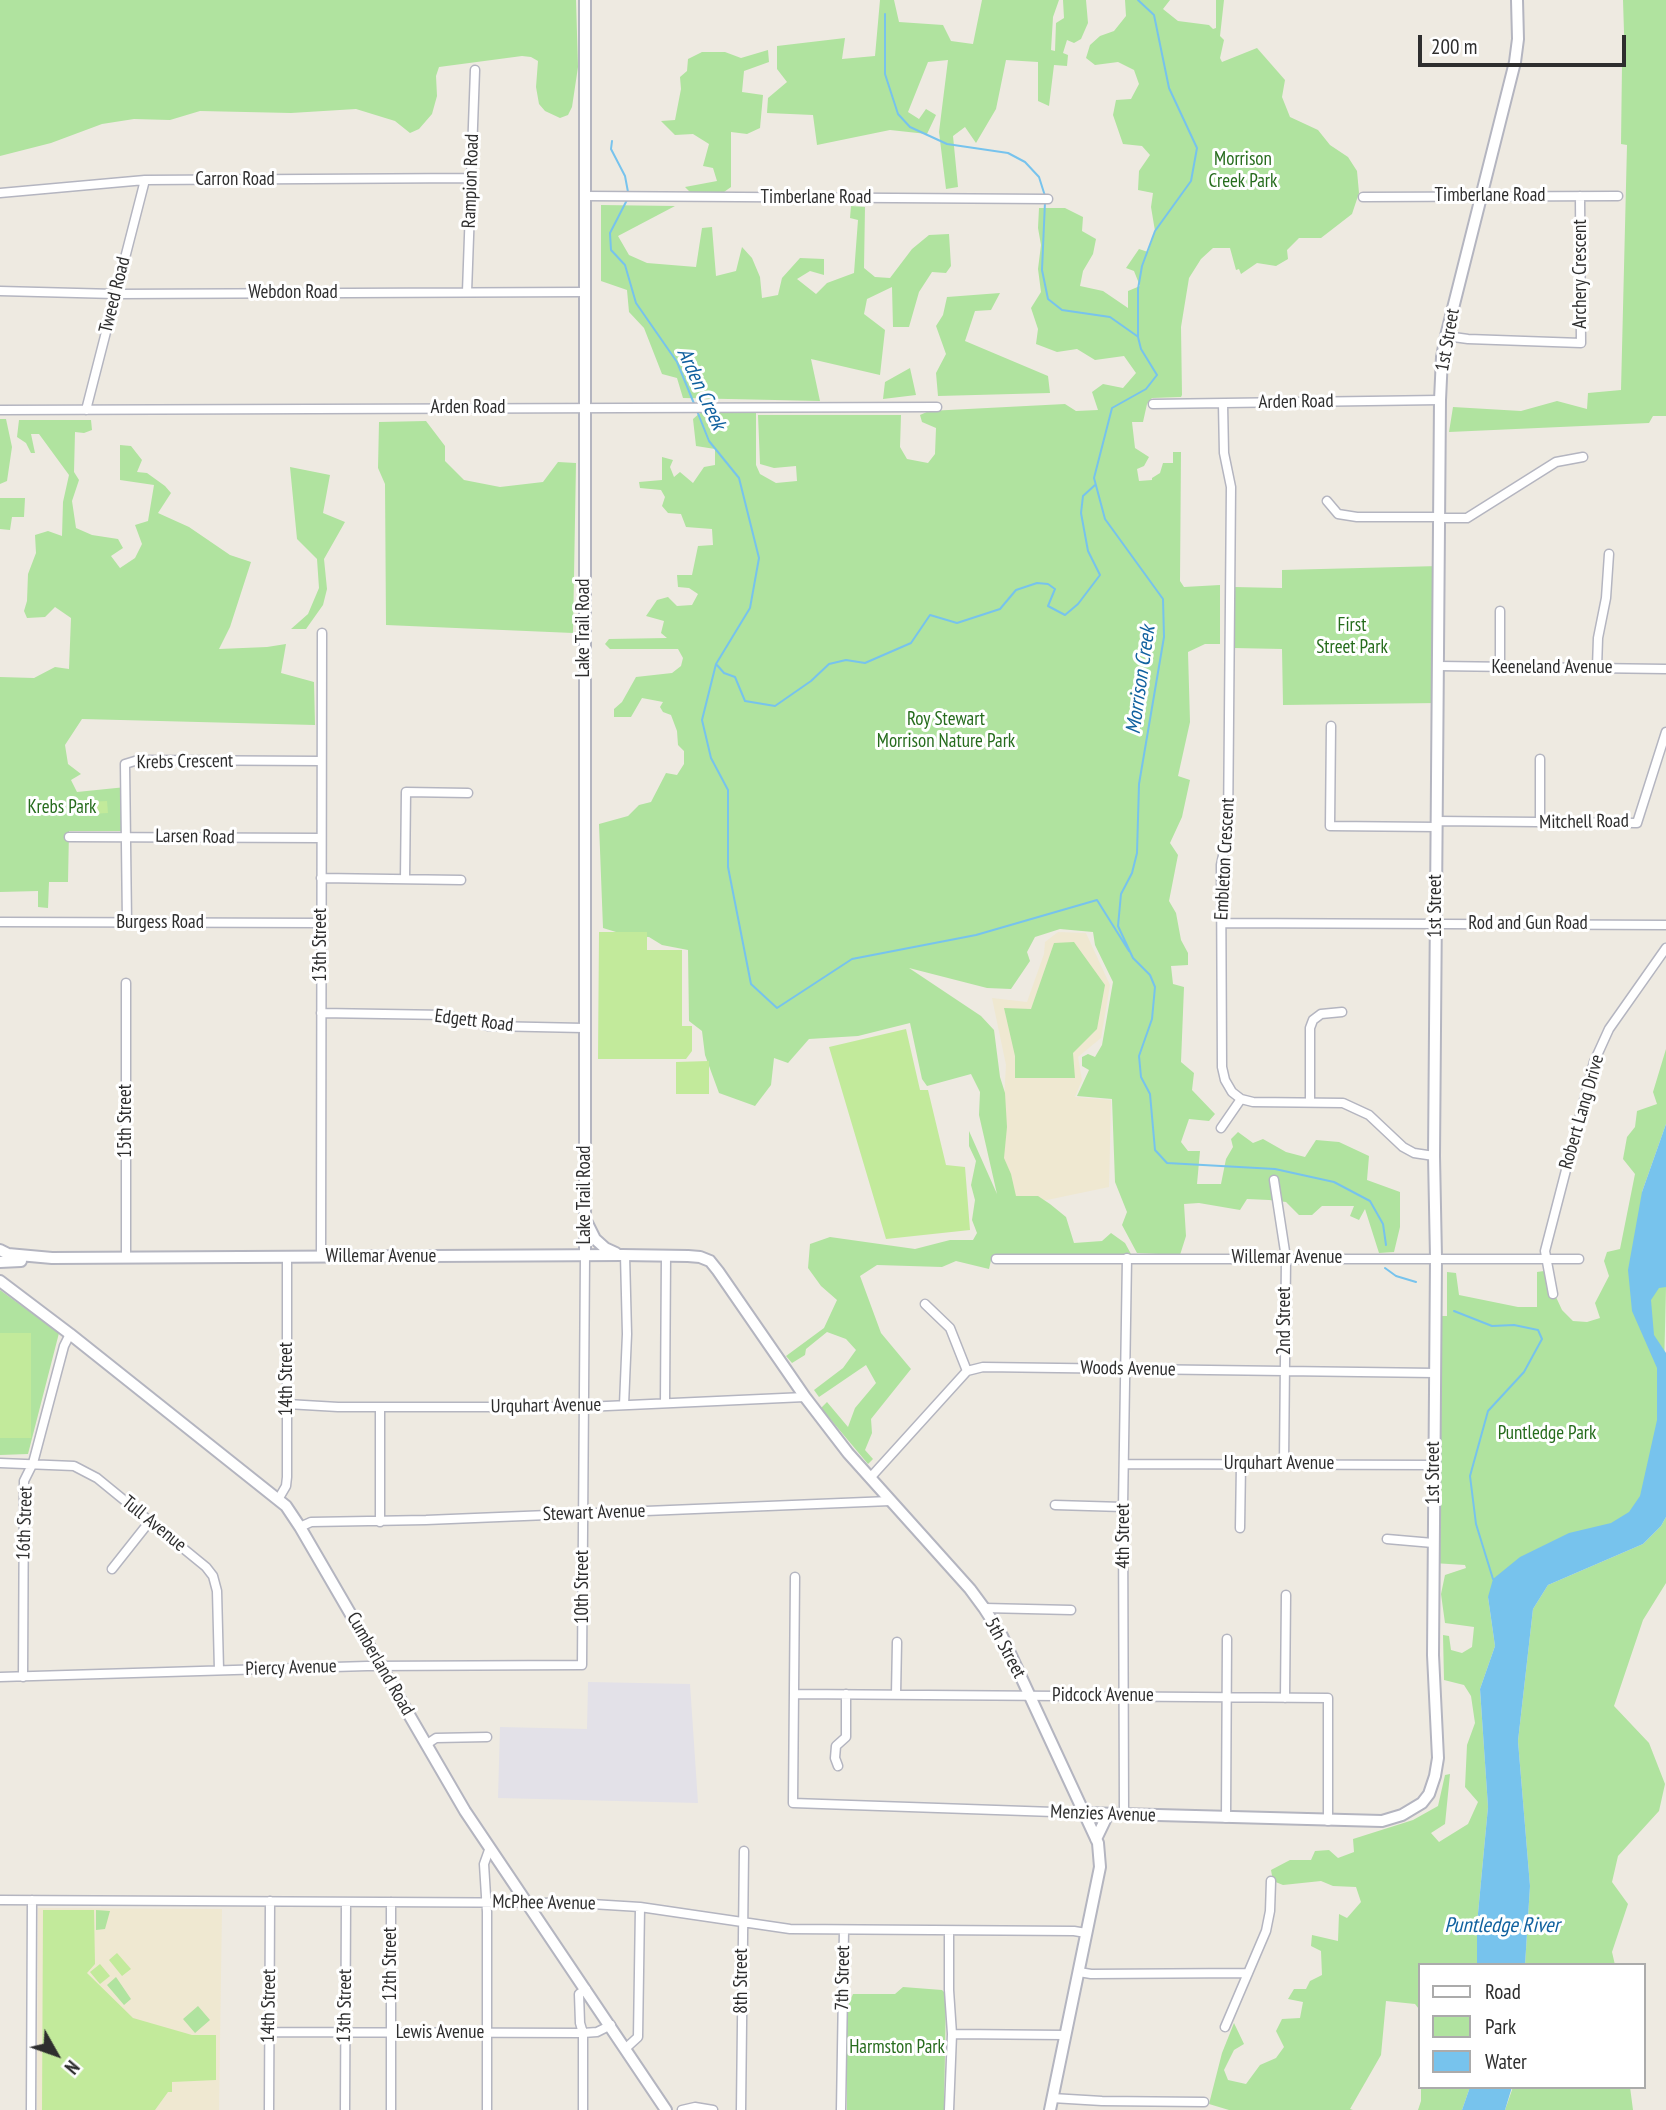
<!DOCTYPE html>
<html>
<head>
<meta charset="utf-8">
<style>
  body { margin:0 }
  #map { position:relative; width:1666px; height:2110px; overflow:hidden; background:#eeeae1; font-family:"PT Sans Narrow",sans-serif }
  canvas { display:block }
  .legend { position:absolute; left:1418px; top:1963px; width:228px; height:126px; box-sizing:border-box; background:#fff; border:2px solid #ababab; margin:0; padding:9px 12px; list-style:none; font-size:21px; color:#2e2e2e }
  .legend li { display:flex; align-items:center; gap:14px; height:35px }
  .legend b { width:35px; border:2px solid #ababab }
  .north { position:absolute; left:21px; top:2019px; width:70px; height:70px; -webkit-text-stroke:5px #fff; paint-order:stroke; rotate:130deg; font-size:19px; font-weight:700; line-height:28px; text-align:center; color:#2e2e2e }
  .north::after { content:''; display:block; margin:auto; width:24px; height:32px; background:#2e2e2e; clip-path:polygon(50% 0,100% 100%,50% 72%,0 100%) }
  .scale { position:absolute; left:1418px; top:35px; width:208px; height:32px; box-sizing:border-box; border:4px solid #2e2e2e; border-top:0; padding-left:9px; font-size:21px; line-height:24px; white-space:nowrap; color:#2e2e2e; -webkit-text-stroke:5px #fff; paint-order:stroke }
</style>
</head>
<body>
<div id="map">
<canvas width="1666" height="2110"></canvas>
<ul class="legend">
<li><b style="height:9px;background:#fff"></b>Road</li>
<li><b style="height:19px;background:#b0e39f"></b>Park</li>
<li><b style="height:19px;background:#77c3ed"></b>Water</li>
</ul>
<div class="north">N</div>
<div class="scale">200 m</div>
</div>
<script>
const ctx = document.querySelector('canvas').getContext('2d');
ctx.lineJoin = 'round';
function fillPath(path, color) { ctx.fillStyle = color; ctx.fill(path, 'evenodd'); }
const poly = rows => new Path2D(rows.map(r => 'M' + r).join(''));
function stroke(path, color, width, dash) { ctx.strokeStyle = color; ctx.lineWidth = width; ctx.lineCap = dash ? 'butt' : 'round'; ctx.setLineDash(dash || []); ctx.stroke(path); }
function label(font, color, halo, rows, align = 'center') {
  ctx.font = font + ' "PT Sans Narrow",sans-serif'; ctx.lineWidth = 6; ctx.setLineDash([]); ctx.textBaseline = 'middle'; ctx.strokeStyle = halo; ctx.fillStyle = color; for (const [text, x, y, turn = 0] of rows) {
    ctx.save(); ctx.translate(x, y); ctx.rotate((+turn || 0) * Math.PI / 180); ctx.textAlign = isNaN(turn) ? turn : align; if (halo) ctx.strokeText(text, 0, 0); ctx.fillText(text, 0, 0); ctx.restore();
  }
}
fillPath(poly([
  [588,1682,690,1684,698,1803,498,1798,500,1727,587,1729]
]), '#e3e1e8');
fillPath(poly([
  [1058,932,1086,933,1110,985,1101,1038,1078,1057,1082,1080,1075,1097,1111,1100,1109,1187,1047,1200,998,1199,1006,1065,992,998,1027,1002,1044,954,1045,942],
  [38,1908,222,1909,219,2110,37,2110]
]), '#efe8d1');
fillPath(poly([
  [0,0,576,0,578,67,572,107,568,115,560,118,545,111,539,104,536,87,538,61,531,57,522,56,439,67,436,76,437,96,432,114,419,129,410,133,395,121,356,109,291,113,200,111,170,120,134,119,102,124,51,143,0,156],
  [880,0,894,0,899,22,943,25,951,41,973,44,982,0,1059,0,1053,17,1051,50,1055,51,1056,23,1064,18,1063,0,1086,0,1088,23,1081,39,1074,43,1067,40,1063,53,1068,55,1067,66,1054,65,1049,106,1038,101,1038,62,1006,60,996,109,976,143,965,127,953,136,958,187,946,189,939,132,948,60,928,62,908,112,919,119,926,109,936,115,927,134,890,130,817,145,813,115,767,113,768,98,787,82,777,69,777,46,845,38,842,59,875,56],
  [1125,0,1170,0,1163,9,1178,21,1209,25,1213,29,1216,28,1216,0,1224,0,1220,36,1224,40,1220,58,1222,62,1257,48,1285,80,1282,97,1290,117,1318,130,1330,145,1348,157,1357,171,1359,193,1352,214,1321,238,1299,238,1287,250,1288,259,1276,266,1257,263,1241,274,1239,269,1236,270,1230,248,1213,248,1201,259,1189,278,1181,327,1182,395,1181,397,1152,398,1147,404,1143,422,1132,422,1135,448,1149,457,1144,466,1137,469,1139,481,1152,480,1152,478,1160,473,1163,463,1173,463,1173,452,1181,452,1180,581,1184,587,1220,585,1220,644,1205,644,1188,652,1190,722,1178,776,1190,780,1182,817,1170,843,1178,855,1169,901,1176,913,1181,940,1188,953,1188,965,1171,966,1173,984,1184,987,1181,1062,1194,1073,1192,1090,1215,1114,1209,1121,1189,1119,1181,1142,1188,1151,1200,1151,1197,1184,1221,1184,1226,1159,1233,1147,1231,1139,1238,1132,1253,1143,1263,1139,1286,1152,1305,1157,1316,1140,1339,1142,1369,1156,1367,1180,1400,1192,1400,1227,1394,1252,1379,1253,1365,1209,1359,1220,1350,1216,1354,1206,1322,1206,1312,1215,1299,1215,1286,1202,1269,1200,1247,1199,1240,1210,1199,1203,1184,1204,1186,1236,1180,1255,1137,1253,1122,1225,1127,1212,1115,1182,1112,1099,1077,1096,1089,1070,1082,1066,1082,1057,1088,1054,1095,1057,1102,1045,1113,982,1095,945,1093,932,1060,929,1035,937,1027,952,1030,961,1011,989,987,988,909,968,981,1016,994,1030,1000,1077,1005,1093,1007,1127,1004,1158,1011,1174,1016,1196,1038,1196,1050,1204,1066,1217,1074,1243,1102,1241,1111,1233,1125,1243,1131,1254,992,1256,989,1269,956,1261,942,1267,877,1265,860,1276,881,1333,911,1369,871,1419,872,1433,865,1450,873,1459,868,1464,821,1408,827,1402,848,1427,855,1408,876,1383,866,1365,819,1397,814,1390,843,1368,856,1350,846,1339,827,1332,806,1349,805,1355,792,1363,786,1356,824,1328,837,1300,821,1286,808,1268,810,1244,830,1237,915,1249,950,1240,973,1240,977,1233,972,1220,975,1200,971,1185,976,1161,969,1146,969,1131,997,1194,979,1115,980,1092,971,1074,927,1086,922,1079,910,1023,858,1036,809,1039,788,1063,774,1058,771,1085,755,1106,719,1093,705,1055,702,1031,689,1021,688,950,662,945,649,937,629,936,603,928,599,824,628,816,639,805,651,802,666,773,677,775,684,764,684,751,678,745,677,731,671,715,663,712,660,707,663,702,642,698,631,717,614,717,614,709,622,702,636,677,672,673,681,666,683,658,678,649,610,649,605,644,609,639,667,638,661,633,664,621,646,616,657,600,668,597,677,606,692,605,698,594,689,588,678,587,677,575,692,575,698,546,713,545,712,529,686,527,681,514,668,513,662,506,665,497,661,490,640,488,639,482,662,480,662,457,673,460,670,467,674,477,680,472,693,483,704,467,715,465,715,449,696,446,693,419,701,412,756,412,756,465,760,474,776,483,797,481,796,466,774,468,760,464,758,415,901,415,900,447,907,459,928,463,935,454,936,428,922,422,920,415,929,411,1065,404,1076,411,1098,410,1092,392,1103,384,1123,388,1136,373,1124,356,1095,360,1077,349,1057,352,1036,344,1038,329,1031,308,1041,292,1038,269,1041,245,1038,228,1039,208,1065,208,1083,217,1082,231,1096,239,1093,254,1083,271,1080,286,1103,291,1128,308,1128,291,1140,286,1134,271,1126,268,1139,249,1148,252,1155,231,1151,207,1153,193,1138,190,1139,171,1150,155,1142,146,1123,144,1113,115,1116,100,1131,99,1139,84,1134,70,1118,62,1095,65,1086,58,1090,45,1100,36,1114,31,1126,16],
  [1623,0,1666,0,1666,416,1653,416,1649,423,1449,432,1453,407,1521,411,1557,401,1587,409,1588,393,1621,390,1627,145,1621,144,1622,65,1625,64],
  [768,50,769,62,744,71,742,92,763,95,760,128,747,134,731,132,731,187,724,192,691,193,685,187,717,181,713,168,703,166,709,144,693,134,675,135,661,121,675,120,681,89,680,77,687,71,688,59,702,52,725,52,741,58],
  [601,205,675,206,618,236,629,255,647,263,696,267,702,228,712,227,716,276,736,271,742,247,752,258,760,277,762,298,778,295,782,278,800,258,824,259,824,275,810,271,797,279,816,294,827,283,854,273,858,220,850,218,851,206,865,207,864,268,875,277,890,278,912,249,929,235,949,234,951,266,946,273,932,272,919,292,909,327,893,327,892,287,867,299,864,314,885,330,880,375,811,359,820,401,683,398,677,378,662,374,644,328,629,312,627,290,601,281],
  [1000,293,991,310,975,311,965,341,1048,376,1050,393,938,396,936,373,946,354,936,326,943,315,947,297],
  [910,368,916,395,883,399,885,382],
  [0,419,6,419,12,447,7,481,0,484],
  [19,420,91,420,92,430,84,433,75,432,74,472,79,480,72,501,76,528,92,535,118,539,123,548,111,556,120,568,135,558,142,544,135,525,148,521,154,485,120,480,120,445,131,446,142,460,137,472,147,473,165,486,171,493,158,513,189,527,230,555,251,562,230,627,219,649,267,647,286,644,281,673,314,682,315,725,82,719,65,745,68,764,81,774,71,780,77,792,126,787,123,831,69,831,68,882,49,882,48,908,38,907,38,891,0,892,0,677,34,678,55,667,69,669,71,618,55,607,45,617,27,618,24,611,27,601,28,574,36,553,35,535,48,531,62,536,63,502,69,475,39,434,31,434,35,453,31,453,26,443,17,437],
  [426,421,445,446,445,461,464,480,500,487,543,482,558,462,576,463,573,633,386,625,385,484,378,468,379,422],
  [290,467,330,475,323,513,345,522,324,559,327,589,323,605,306,629,291,629,308,614,319,588,317,559,297,539],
  [0,498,25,498,24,517,12,517,10,530,0,529],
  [1439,566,1438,703,1283,705,1282,649,1234,648,1234,587,1282,588,1282,570],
  [1074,942,1105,985,1097,1029,1073,1053,1075,1078,1015,1078,1015,1056,1004,1008,1031,1009,1054,943],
  [1666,1049,1666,1124,1642,1192,1666,1287,1663,1412,1639,1512,1488,1597,1495,1646,1480,1689,1488,1807,1477,1924,1477,1965,1419,1965,1419,2009,1415,2004,1386,2001,1381,2055,1350,2109,1353,2110,1229,2110,1209,2104,1222,2053,1234,2023,1244,2044,1234,2050,1224,2070,1228,2080,1246,2084,1260,2065,1276,2058,1284,2047,1276,2031,1282,2019,1300,2018,1303,2002,1288,1999,1294,1989,1306,1989,1310,1981,1322,1975,1321,1951,1311,1946,1312,1935,1338,1941,1339,1914,1347,1918,1361,1902,1356,1887,1333,1886,1321,1881,1283,1885,1273,1881,1271,1870,1290,1860,1311,1860,1315,1851,1329,1850,1338,1858,1354,1852,1353,1839,1413,1820,1438,1806,1445,1775,1450,1774,1445,1824,1431,1833,1439,1842,1468,1824,1478,1802,1465,1787,1467,1745,1475,1723,1471,1696,1464,1685,1444,1680,1443,1635,1449,1636,1451,1650,1462,1653,1472,1647,1474,1627,1445,1623,1441,1594,1445,1575,1466,1568,1465,1565,1433,1563,1435,1316,1447,1316,1447,1272,1456,1273,1459,1295,1518,1307,1537,1307,1537,1272,1544,1271,1562,1310,1573,1321,1587,1322,1600,1318,1595,1303,1609,1276,1604,1261,1607,1252,1620,1249,1635,1174,1623,1159,1627,1137,1635,1127,1637,1111,1657,1104,1653,1092],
  [0,1290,59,1333,28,1454,0,1455],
  [1666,1517,1666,1583,1643,1620,1614,1706,1649,1743,1665,1784,1659,1811,1618,1856,1612,1882,1628,1904,1612,1952,1615,1965,1525,1965,1530,1886,1518,1741,1533,1609,1548,1585,1643,1544,1661,1526],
  [96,1910,110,1911,105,1929,96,1930],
  [116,1977,131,1999,124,2005,107,1985],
  [903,1987,942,1990,946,1994,944,2110,847,2110,847,2008,853,1994,895,1994],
  [198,2006,210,2020,195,2033,183,2019],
  [1421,2087,1470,2087,1462,2110,1418,2110,1421,2101],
  [1513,2087,1630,2087,1633,2110,1505,2110]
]), '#b0e39f');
fillPath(poly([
  [107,801,108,813,89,814,89,802],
  [599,932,647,932,647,950,682,950,682,1026,692,1026,692,1051,686,1059,598,1059],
  [906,1029,920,1090,928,1090,946,1165,965,1167,970,1230,886,1239,829,1047],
  [709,1061,709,1094,676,1094,676,1062],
  [0,1333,31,1333,31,1438,0,1438],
  [43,1910,94,1910,95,1964,87,1973,133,2018,192,2035,216,2035,216,2080,172,2082,172,2092,168,2092,155,2110,42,2110],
  [117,1953,131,1969,122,1976,109,1960],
  [100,1964,110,1976,100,1984,90,1972]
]), '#c2ea9b');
fillPath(poly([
  [1666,1124,1666,1287,1659,1288,1651,1300,1654,1335,1666,1353,1666,1517,1661,1526,1643,1544,1548,1585,1533,1609,1518,1741,1530,1886,1525,1965,1477,1965,1477,1924,1488,1807,1480,1689,1495,1646,1488,1597,1493,1579,1520,1557,1569,1533,1611,1523,1629,1512,1640,1496,1657,1420,1657,1368,1632,1311,1628,1270,1642,1192],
  [1470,2087,1512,2087,1505,2110,1462,2110]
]), '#77c3ed');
stroke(poly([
  [1138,0,1154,15,1169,88,1197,148,1191,181,1155,231,1142,266,1138,289,1138,337,1141,349,1157,375,1146,389,1112,408,1094,478,1105,519,1163,599,1164,637,1139,784,1137,853,1132,873,1121,894,1118,926,1133,958,1150,975,1155,987,1152,1019,1139,1056,1141,1077,1150,1094,1155,1150,1167,1163,1275,1169,1334,1182,1370,1201,1383,1224,1386,1245],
  [885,14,885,74,898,114,910,127,947,144,1008,153,1025,162,1039,177,1045,196],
  [612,141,611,149,625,176,628,192],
  [628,198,610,233,611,250,625,265,636,303,677,362,695,406],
  [1045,202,1042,270,1048,299,1062,310,1110,317,1137,336],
  [697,411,709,441,739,478,759,558,750,608,716,664,702,720,711,758,728,790,728,867,751,984,777,1008,852,959,976,935,1097,900,1129,951],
  [717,665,724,673,735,677,745,701,775,706,811,681,829,664,846,660,865,663,911,643,930,615,957,623,1000,609,1016,590,1037,583,1048,584,1055,589,1048,606,1065,615,1078,604,1100,575,1088,551,1081,513,1083,496,1095,485],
  [1385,1268,1396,1276,1416,1282],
  [1454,1311,1492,1326,1514,1325,1538,1330,1542,1339,1524,1372,1488,1411,1470,1476,1476,1524,1493,1579]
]), '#77c3ed', 2);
const street = poly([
  [0,193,145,180,471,178],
  [585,196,1048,199],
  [1363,197,1618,196],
  [0,291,115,294,585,292],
  [467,292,475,70],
  [1446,336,1468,339,1581,343,1580,196],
  [1153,404,1440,400],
  [1223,404,1224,453,1231,487,1228,832,1221,865,1222,1067,1225,1080,1232,1092,1241,1099,1253,1102,1343,1103,1369,1115,1403,1147,1414,1153,1434,1156],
  [0,410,937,407],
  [86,410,145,180],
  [1327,501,1338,514,1357,517,1439,517],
  [1439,518,1467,518,1556,462,1583,457],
  [1438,666,1666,669],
  [1500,668,1500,611],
  [1597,668,1598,638,1606,598,1609,554],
  [1331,726,1330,826,1437,827],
  [1437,821,1637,823,1666,732],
  [1540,823,1540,759],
  [69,837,321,838],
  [321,878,461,880],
  [405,879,406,792,468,793],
  [0,922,321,923],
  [127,923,125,764,138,760,321,761],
  [1222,923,1666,925],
  [321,1013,446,1015,488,1026,584,1028],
  [1310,1102,1310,1028,1313,1020,1321,1014,1342,1012],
  [1221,1128,1241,1099],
  [1274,1180,1286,1258,1284,1463],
  [321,1257,322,633],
  [126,1258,126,983],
  [996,1259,1579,1259],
  [1553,1294,1545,1251,1594,1062,1609,1029,1666,948],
  [925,1304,950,1328,967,1371],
  [665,1403,666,1255],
  [287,1404,338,1407,585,1407,805,1397],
  [624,1405,627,1334,625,1255],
  [0,1463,74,1466,97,1478,206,1567,213,1576,217,1591,219,1670],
  [1124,1464,1434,1465],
  [870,1478,967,1371,983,1367,1435,1373],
  [279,1498,286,1486,287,1477,287,1258],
  [1055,1505,1123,1507],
  [380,1522,380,1407],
  [300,1527,311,1522,426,1520,890,1501],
  [1240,1528,1241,1464],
  [1387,1539,1433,1543],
  [112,1569,150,1521],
  [795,1577,793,1803,1083,1813],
  [984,1608,1071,1610],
  [0,1677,367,1666,582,1665,585,1256],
  [23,1677,24,1481,33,1463,64,1346,70,1334],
  [794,1694,1328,1698,1328,1821],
  [896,1695,897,1642],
  [1285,1698,1286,1595],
  [427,1744,436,1738,487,1737],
  [838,1766,835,1758,836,1746,846,1737,846,1694],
  [1124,1815,1123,1507,1127,1258],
  [1226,1818,1227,1639],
  [0,1900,575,1903,640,1907,790,1929,1074,1931,1086,1933],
  [1079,1972,1091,1974,1248,1973],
  [1225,2027,1266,1931,1270,1911,1271,1881],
  [269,2032,583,2033,597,2032,611,2025],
  [952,2034,1065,2035],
  [626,2048,638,2037,640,1907],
  [1052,2098,1102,2101,1204,2102],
  [31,2110,32,1900],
  [269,2110,270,1901],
  [345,2110,346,1902],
  [391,2110,391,1902],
  [487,2110,487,1912,484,1864,489,1850],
  [583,2110,583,2033,580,2023,579,1994,586,1989],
  [682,2110,695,2107,713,2110],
  [741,2110,744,1851],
  [841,2110,844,1930],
  [949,2110,952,2034,949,1990,949,1931]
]);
const secondary = poly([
  [587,1223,595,1239,605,1248,616,1253],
  [0,1250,8,1254,52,1258,622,1255,688,1256,700,1257,710,1261,718,1271,805,1397,848,1453,970,1589,984,1608,1002,1636,1098,1843,1100,1867,1050,2110],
  [585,1256,585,0],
  [0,1262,21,1261],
  [0,1281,70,1334,286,1506,300,1527,465,1811,666,2110],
  [1083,1813,1382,1821,1402,1815,1422,1803,1429,1794,1435,1776,1438,1758,1433,1655,1436,1258,1434,1156,1440,400,1442,357,1446,336,1515,62,1518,39,1517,0],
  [1096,1839,1108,1814]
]);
stroke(street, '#b4b5c0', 11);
stroke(secondary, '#b4b5c0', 14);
stroke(street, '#fff', 8);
stroke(secondary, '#fff', 10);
label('19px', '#266c1d', '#fff', [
  ["Morrison",1243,160],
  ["Creek Park",1243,182],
  ["First",1352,626],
  ["Street Park",1352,648],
  ["Roy Stewart",946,720],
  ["Morrison Nature Park",946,742],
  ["Krebs Park",62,808],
  ["Puntledge Park",1547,1434],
  ["Harmston Park",897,2048]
]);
label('19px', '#2e2e2e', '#fff', [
  ["Carron Road",235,180],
  ["Rampion Road",471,181,-88],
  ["Timberlane Road",1490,196],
  ["Timberlane Road",816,198],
  ["Archery Crescent",1581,274,-90],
  ["Webdon Road",293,293],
  ["Tweed Road",115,295,-76],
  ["1st Street",1448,340,-80],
  ["Arden Road",1296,402,-1],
  ["Arden Road",468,408],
  ["Lake Trail Road",584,628,-90],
  ["Keeneland Avenue",1552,668],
  ["Krebs Crescent",185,762,-1],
  ["Mitchell Road",1584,822,-1],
  ["Larsen Road",195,837,1],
  ["Embleton Crescent",1225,859,-87],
  ["1st Street",1436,906,-90],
  ["Burgess Road",160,923],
  ["Rod and Gun Road",1528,924],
  ["13th Street",321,945,-90],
  ["Edgett Road",474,1021,7],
  ["Robert Lang Drive",1582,1112,-74],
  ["15th Street",126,1121,-90],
  ["Lake Trail Road",585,1195,-90],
  ["Willemar Avenue",381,1257],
  ["Willemar Avenue",1287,1258],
  ["2nd Street",1285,1321,-90],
  ["Woods Avenue",1128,1369,1],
  ["14th Street",287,1379,-90],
  ["Urquhart Avenue",546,1406,-1],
  ["Urquhart Avenue",1279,1464],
  ["1st Street",1434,1473,-90],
  ["Stewart Avenue",594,1513,-2],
  ["16th Street",25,1523,-88],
  ["Tull Avenue",154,1524,39],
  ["4th Street",1124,1536,-90],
  ["10th Street",583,1587,-90],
  ["5th Street",1005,1648,62],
  ["Cumberland Road",380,1664,60],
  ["Piercy Avenue",291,1668,-2],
  ["Pidcock Avenue",1103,1696],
  ["Menzies Avenue",1103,1814,2],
  ["McPhee Avenue",544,1903,1],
  ["12th Street",391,1964,-90],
  ["7th Street",843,1978,-89],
  ["8th Street",742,1981,-90],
  ["14th Street",269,2006,-89],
  ["13th Street",345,2006,-89],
  ["Lewis Avenue",440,2033]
]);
label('italic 21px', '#10619f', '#fff', [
  ["Arden Creek",701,389,65],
  ["Morrison Creek",1141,680,-82],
  ["Puntledge River",1502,1926]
]);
</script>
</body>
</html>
